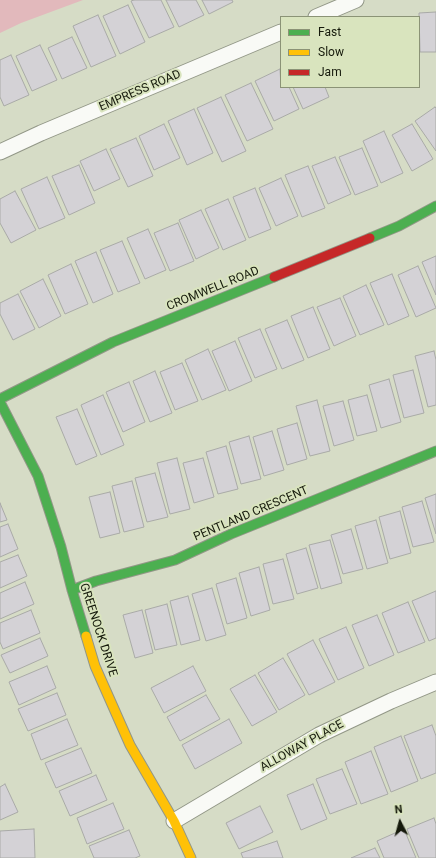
<!DOCTYPE html>
<html>
<head>
<meta charset="utf-8">
<style>
  body { margin:0 }
  #map { position:relative; width:436px; height:858px; overflow:hidden; background:#d6dcc6; font-family:Roboto,sans-serif }
  canvas { display:block }
  .legend { position:absolute; left:280px; top:16px; width:140px; height:72px; box-sizing:border-box; background:#d9e4be; border:1px solid #8b9376; margin:0; padding:5px 7px; list-style:none; font-size:12px; color:#15190b }
  .legend li { display:flex; align-items:center; gap:8px; height:20px }
  .legend b { width:20px; border:1px solid #8b9376 }
  .north { position:absolute; left:380px; top:802px; width:40px; height:40px; -webkit-text-stroke:3px #d9e4be; paint-order:stroke; rotate:354deg; font-size:11px; font-weight:700; line-height:16px; text-align:center; color:#15190b }
  .north::after { content:''; display:block; margin:auto; width:14px; height:18px; background:#15190b; clip-path:polygon(50% 0,100% 100%,50% 72%,0 100%) }
</style>
</head>
<body>
<div id="map">
<canvas width="436" height="858"></canvas>
<ul class="legend">
<li><b style="height:5px;background:#4caf50"></b>Fast</li>
<li><b style="height:5px;background:#ffc107"></b>Slow</li>
<li><b style="height:5px;background:#c62828"></b>Jam</li>
</ul>
<div class="north">N</div>
</div>
<script>
const ctx = document.querySelector('canvas').getContext('2d');
ctx.lineJoin = 'round';
function fillPath(path, color) { ctx.fillStyle = color; ctx.fill(path, 'evenodd'); }
const poly = rows => new Path2D(rows.map(r => 'M' + r).join(''));
function stroke(path, color, width, dash) { ctx.strokeStyle = color; ctx.lineWidth = width; ctx.lineCap = dash ? 'butt' : 'round'; ctx.setLineDash(dash || []); ctx.stroke(path); }
function label(font, color, halo, rows, align = 'center') {
  ctx.font = font + ' Roboto,sans-serif'; ctx.lineWidth = 4; ctx.setLineDash([]); ctx.textBaseline = 'middle'; ctx.strokeStyle = halo; ctx.fillStyle = color; for (const [text, x, y, turn = 0] of rows) {
    ctx.save(); ctx.translate(x, y); ctx.rotate((+turn || 0) * Math.PI / 180); ctx.textAlign = isNaN(turn) ? turn : align; if (halo) ctx.strokeText(text, 0, 0); ctx.fillText(text, 0, 0); ctx.restore();
  }
}
fillPath(poly([
  [0,0,83,0,21,23,0,33]
]), '#e2b9bc');
const building = poly([
  [134,0,161,0,174,27,149,38,131,1,134,0],
  [166,0,196,0,204,15,179,27,166,0],
  [202,0,232,0,233,2,209,14,202,0],
  [128,5,145,42,120,54,103,16,128,5],
  [436,12,436,52,420,52,419,13,436,12],
  [98,15,116,56,91,67,73,26,98,15],
  [72,37,87,68,62,79,48,48,72,37],
  [40,45,57,80,32,91,16,56,40,45],
  [11,55,29,95,4,106,0,97,0,60,11,55],
  [280,69,281,87,289,87,299,109,274,121,255,81,280,69],
  [251,83,273,129,247,141,225,95,251,83],
  [293,87,325,87,329,97,303,109,293,87],
  [221,97,246,151,222,162,197,108,221,97],
  [435,107,436,108,436,151,415,121,435,107],
  [194,109,213,153,187,165,168,121,194,109],
  [164,124,180,158,154,170,139,136,164,124],
  [412,124,433,159,412,171,392,135,412,124],
  [384,131,403,173,381,183,363,141,384,131],
  [136,138,153,176,128,187,110,149,136,138],
  [362,148,378,186,355,195,339,157,362,148],
  [106,149,120,179,94,191,80,161,106,149],
  [335,157,351,194,328,204,312,166,335,157],
  [79,165,95,203,69,215,52,176,79,165],
  [308,166,325,208,302,217,285,175,308,166],
  [47,177,65,218,39,229,21,189,47,177],
  [281,178,298,216,276,226,259,188,281,178],
  [255,188,271,229,249,238,233,197,255,188],
  [15,191,36,230,11,243,0,223,0,199,15,191],
  [228,199,246,240,223,250,205,209,228,199],
  [201,210,219,248,196,259,179,220,201,210],
  [178,223,194,261,170,271,154,233,178,223],
  [148,229,166,270,145,279,127,238,148,229],
  [122,241,140,283,118,292,100,250,122,241],
  [96,252,113,294,93,303,75,261,96,252],
  [436,256,436,295,422,262,436,256],
  [71,264,88,304,65,314,48,275,71,264],
  [418,266,436,308,416,317,398,275,418,266],
  [392,274,409,316,388,325,370,283,392,274],
  [43,279,61,316,39,328,20,291,43,279],
  [366,285,384,325,360,335,343,296,366,285],
  [18,294,35,329,13,340,0,314,0,303,18,294],
  [340,298,356,336,334,346,317,307,340,298],
  [313,307,330,349,308,358,291,316,313,307],
  [287,320,304,360,282,369,265,329,287,320],
  [260,329,277,369,255,378,238,338,260,329],
  [235,341,252,381,229,391,212,351,235,341],
  [208,349,226,390,202,400,185,360,208,349],
  [434,351,436,360,436,405,428,407,415,356,434,351],
  [182,363,198,401,175,410,160,372,182,363],
  [413,370,424,413,404,418,393,375,413,370],
  [155,371,172,413,150,422,133,381,155,371],
  [389,379,401,422,381,428,369,385,389,379],
  [129,382,145,422,123,432,106,392,129,382],
  [103,395,124,445,101,455,81,405,103,395],
  [367,395,377,431,357,436,348,400,367,395],
  [317,400,330,451,310,456,296,406,317,400],
  [343,401,354,440,334,446,323,406,343,401],
  [77,409,97,456,76,465,56,417,77,409],
  [297,423,307,459,287,465,277,429,297,423],
  [272,431,284,470,264,476,253,437,272,431],
  [249,436,261,479,241,484,229,442,249,436],
  [226,446,238,489,218,494,206,452,226,446],
  [177,458,190,509,170,514,157,463,177,458],
  [203,458,214,497,194,503,183,463,203,458],
  [155,473,168,517,147,522,135,478,155,473],
  [132,481,144,527,124,532,112,486,132,481],
  [110,492,120,533,100,538,89,497,110,492],
  [436,494,436,534,425,498,436,494],
  [422,501,434,542,413,547,402,507,422,501],
  [0,503,7,520,0,522,0,503],
  [400,511,411,553,390,559,379,517,400,511],
  [376,520,388,563,367,569,355,526,376,520],
  [8,524,18,549,0,557,0,527,8,524],
  [351,529,363,569,343,574,331,535,351,529],
  [330,540,342,583,321,589,309,545,330,540],
  [306,548,318,588,297,594,286,554,306,548],
  [18,555,27,576,0,588,0,562,18,555],
  [283,559,294,599,273,604,263,564,283,559],
  [259,567,270,610,251,616,239,573,259,567],
  [236,578,247,618,227,624,216,584,236,578],
  [25,582,34,604,0,619,0,593,25,582],
  [212,588,226,635,206,641,192,594,212,588],
  [436,591,436,638,429,641,412,601,436,591],
  [188,596,200,640,181,645,170,601,188,596],
  [408,602,425,642,398,653,382,613,408,602],
  [167,604,177,645,155,650,145,610,167,604],
  [31,610,40,633,3,649,0,642,0,623,31,610],
  [142,610,153,653,135,658,123,615,142,610],
  [377,615,394,655,369,666,352,625,377,615],
  [346,627,364,668,338,680,319,639,346,627],
  [40,638,48,656,10,673,1,655,40,638],
  [313,640,335,682,309,695,287,654,313,640],
  [283,658,305,695,279,710,258,673,283,658],
  [47,666,56,688,19,705,9,682,47,666],
  [193,666,206,691,164,713,151,688,193,666],
  [255,675,277,712,252,726,230,689,255,675],
  [57,693,66,715,28,731,18,709,57,693],
  [206,695,220,719,180,741,167,717,206,695],
  [67,719,78,745,41,760,31,734,67,719],
  [229,719,242,743,195,769,182,745,229,719],
  [432,725,436,736,436,773,421,779,404,736,432,725],
  [401,736,418,781,391,792,374,747,401,736],
  [81,748,92,773,56,788,45,763,81,748],
  [371,751,388,794,361,804,345,762,371,751],
  [342,769,357,804,330,814,316,779,342,769],
  [96,775,107,800,70,816,59,791,96,775],
  [5,784,18,812,0,820,0,787,5,784],
  [313,784,327,819,301,830,287,795,313,784],
  [113,803,124,829,87,844,77,818,113,803],
  [260,806,273,832,239,849,226,823,260,806],
  [434,818,436,824,436,858,419,858,407,829,434,818],
  [34,829,35,858,0,858,0,831,34,829],
  [404,829,416,858,384,858,377,841,404,829],
  [129,830,140,856,135,858,94,858,89,846,129,830],
  [277,841,283,858,243,858,241,853,277,841],
  [375,848,380,858,351,858,375,848]
]);
fillPath(building, '#d4d2d6');
stroke(building, '#a9aaa7', 1);
const street = poly([
  [316,17,356,0],
  [0,152,41,133,281,32],
  [174,821,319,735,391,701,436,682]
]);
const fast = poly([
  [370,238,399,226,436,206],
  [0,399,113,342,274,277],
  [0,402,38,476,61,547,72,590,86,636],
  [72,590,96,581,175,560,231,534,436,451]
]);
const slow = poly([
  [86,636,95,666,130,745,174,821,191,858]
]);
const jam = poly([
  [274,277,370,238]
]);
stroke(street, '#929787', 17);
stroke(fast, '#929787', 11);
stroke(slow, '#929787', 11);
stroke(jam, '#929787', 11);
stroke(street, '#f9faf6', 15);
stroke(fast, '#4caf50', 9);
stroke(slow, '#ffc107', 9);
stroke(jam, '#c62828', 9);
label('12px', '#15190b', '#d9e4be', [
  ["EMPRESS ROAD",140,91,-23],
  ["CROMWELL ROAD",213,289,-22],
  ["PENTLAND CRESCENT",251,514,-23],
  ["GREENOCK DRIVE",98,630,72],
  ["ALLOWAY PLACE",302,746,-29]
]);
</script>
</body>
</html>
